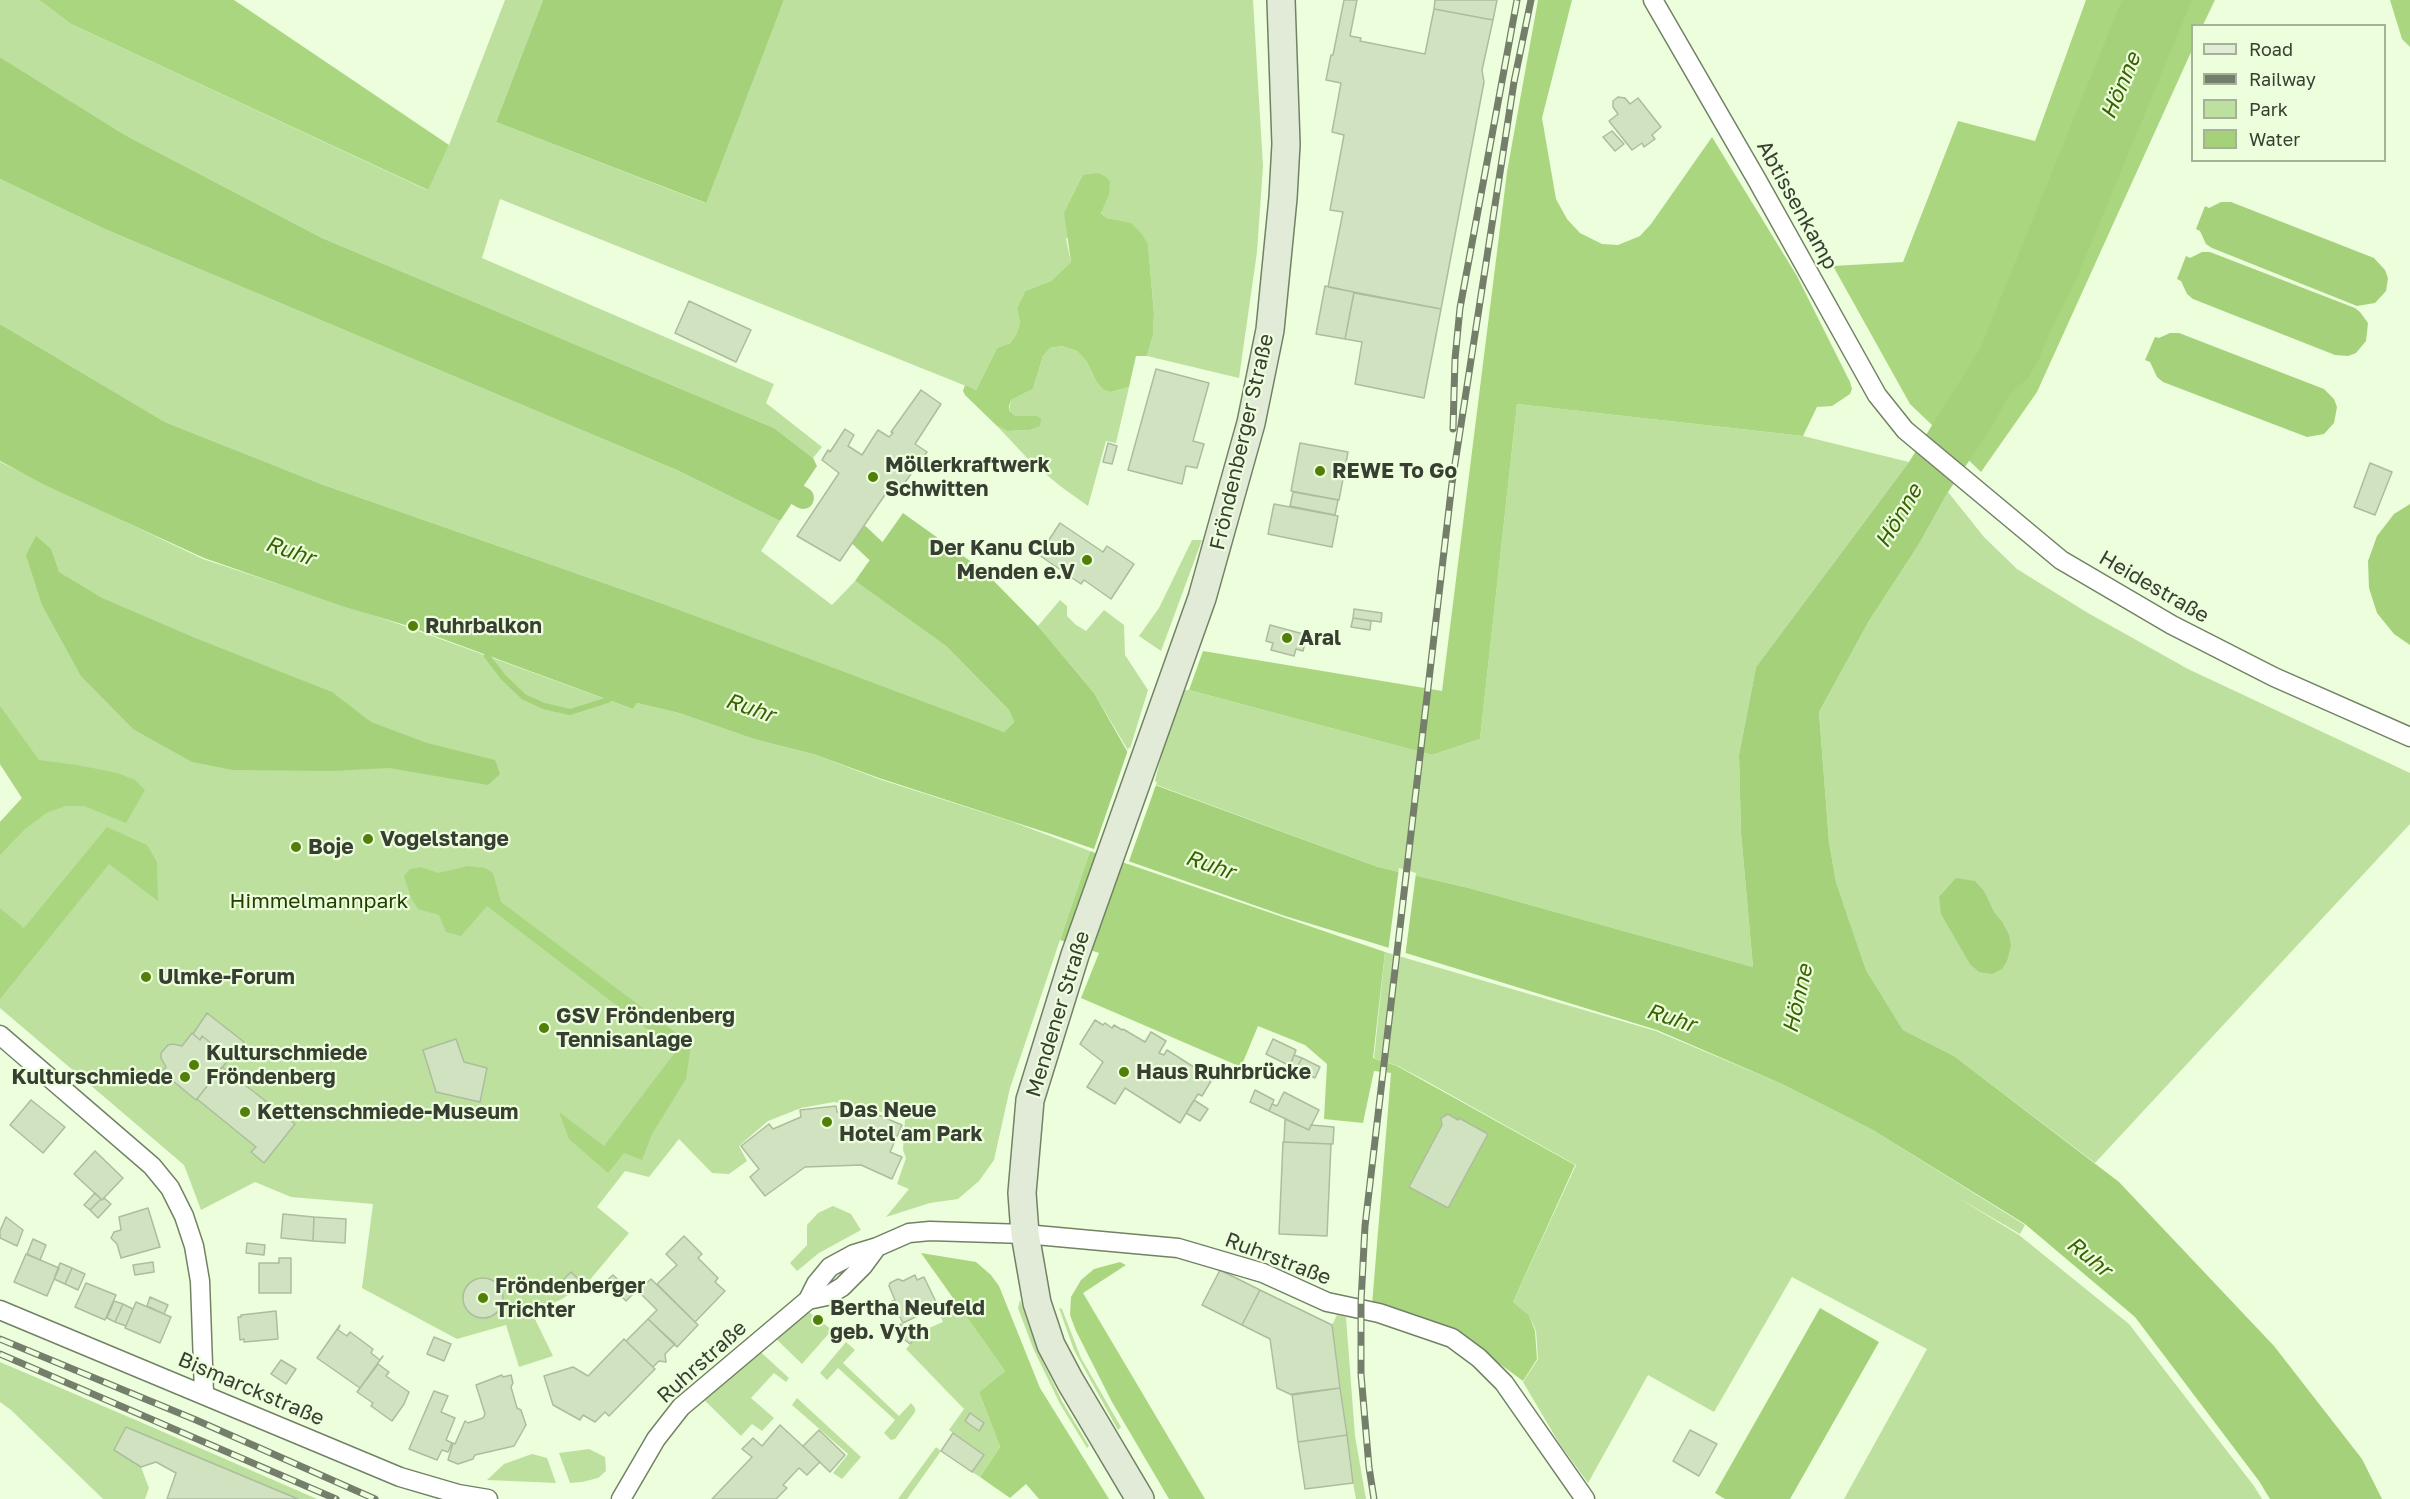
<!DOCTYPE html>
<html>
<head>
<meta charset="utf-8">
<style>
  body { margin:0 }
  #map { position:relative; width:2410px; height:1499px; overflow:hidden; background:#ecfedc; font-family:"Golos Text",sans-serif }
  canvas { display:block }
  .legend { position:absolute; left:2191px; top:24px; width:195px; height:138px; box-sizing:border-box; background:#ecfedc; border:2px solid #a4b298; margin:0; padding:8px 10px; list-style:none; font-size:18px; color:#383f32 }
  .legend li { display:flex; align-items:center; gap:12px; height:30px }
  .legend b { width:30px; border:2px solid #a4b298 }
</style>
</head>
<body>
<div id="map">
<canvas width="2410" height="1499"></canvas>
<ul class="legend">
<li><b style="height:8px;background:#e1ebd7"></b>Road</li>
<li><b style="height:8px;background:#747e6a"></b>Railway</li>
<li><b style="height:16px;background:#bee09e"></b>Park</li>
<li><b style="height:16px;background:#a5d17b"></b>Water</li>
</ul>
</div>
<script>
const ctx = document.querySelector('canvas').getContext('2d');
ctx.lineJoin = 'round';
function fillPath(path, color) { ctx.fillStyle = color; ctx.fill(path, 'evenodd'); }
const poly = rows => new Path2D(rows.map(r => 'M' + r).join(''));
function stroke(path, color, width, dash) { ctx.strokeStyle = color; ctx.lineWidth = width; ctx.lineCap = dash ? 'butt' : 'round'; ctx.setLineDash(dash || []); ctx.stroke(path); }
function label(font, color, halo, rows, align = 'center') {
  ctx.font = font + ' "Golos Text",sans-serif'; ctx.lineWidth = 4.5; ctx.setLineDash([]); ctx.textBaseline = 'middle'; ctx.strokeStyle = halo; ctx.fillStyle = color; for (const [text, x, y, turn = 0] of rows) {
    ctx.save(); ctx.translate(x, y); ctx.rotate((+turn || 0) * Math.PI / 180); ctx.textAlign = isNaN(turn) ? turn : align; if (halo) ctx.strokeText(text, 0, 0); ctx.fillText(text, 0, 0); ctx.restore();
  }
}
fillPath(poly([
  [0,0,39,0,71,24,427,190,449,145,505,0,543,0,496,122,705,203,784,0,1253,0,1263,166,1257,252,1239,378,1147,356,1153,335,1154,314,1148,244,1115,220,1105,218,1101,212,1109,195,1066,239,1071,262,1051,281,1025,291,1017,308,1020,323,1016,335,1010,343,997,348,976,390,500,199,482,258,774,384,766,403,822,447,813,458,774,428,322,238,125,135,0,57],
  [0,179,107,230,679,471,780,521,761,551,832,605,855,581,946,646,1009,710,1014,722,1004,732,951,714,661,603,321,484,165,422,0,324],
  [1062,346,1077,351,1087,362,1096,381,1111,392,1129,387,1116,443,1106,441,1088,506,1060,486,1029,460,997,426,1007,431,1029,430,1030,417,1016,416,1009,411,1011,400,1033,389,1043,356,1050,348],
  [1517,404,1803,436,1909,462,1756,667,1739,755,1741,833,1753,967,1469,888,1378,867,1154,784,1179,690,1189,690,1432,755,1480,739],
  [0,462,203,559,399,624,633,709,637,703,679,713,754,739,813,754,879,779,1013,822,1090,851,1010,1088,994,1160,979,1181,958,1199,930,1203,886,1217,909,1189,897,1184,906,1158,903,1150,905,1119,868,1108,834,1102,801,1108,768,1121,739,1146,747,1161,729,1174,712,1173,679,1139,649,1177,625,1171,597,1207,629,1233,589,1281,562,1299,532,1313,553,1356,519,1367,506,1325,457,1339,362,1288,373,1204,291,1197,255,1182,201,1210,184,1165,0,1008,0,822,22,798,0,764],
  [1948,492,1984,537,2017,569,2088,613,2188,669,2410,773,2410,824,2095,1163,1954,1056,1903,1030,1866,970,1836,882,1829,842,1819,712,1869,621,1919,544],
  [1192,540,1202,540,1161,651,1139,636,1159,608],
  [1060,600,1067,606,1067,616,1076,625,1086,631,1104,610,1124,625,1125,655,1148,690,1129,752,1094,693,1038,626],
  [1385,952,1656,1031,1782,1084,1871,1129,2025,1225,2020,1234,1955,1196,2019,1235,2129,1324,2254,1486,2262,1499,1844,1499,1927,1349,1792,1277,1714,1412,1648,1375,1588,1483,1559,1443,1523,1382,1538,1359,1536,1331,1529,1315,1513,1302,1576,1165,1426,1081,1398,1066,1374,1058],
  [833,1206,851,1214,861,1230,819,1253,797,1271,790,1263,807,1245,807,1225,818,1213],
  [953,1298,1005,1371,979,1392,1000,1447,980,1477,972,1472,984,1455,949,1430,964,1409,906,1349,917,1337,915,1334,943,1322,937,1309],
  [1020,1300,1038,1352,1063,1403,1089,1446,1087,1448,1060,1404,1033,1348,1018,1308],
  [801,1306,832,1330,802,1364,769,1332],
  [1059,1308,1062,1309,1081,1358,1121,1427,1118,1430,1074,1350],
  [1337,1315,1346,1317,1355,1436,1366,1499,1356,1499,1353,1483,1332,1325],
  [846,1342,855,1350,843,1363,899,1416,911,1403,915,1408,915,1412,895,1439,891,1440,884,1433,895,1420,838,1368,827,1380,820,1373],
  [753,1345,789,1378,786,1382,774,1373,751,1398,774,1418,762,1431,752,1424,741,1436,696,1392],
  [0,1362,138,1421,317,1499,298,1499,126,1427,114,1450,141,1467,149,1488,145,1499,103,1499,11,1410,0,1402],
  [797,1398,861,1457,842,1479,833,1473,848,1454,792,1405],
  [936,1447,941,1451,907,1499,898,1499],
  [589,1449,605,1457,606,1471,598,1478,582,1482,570,1483,559,1453],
  [532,1454,547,1458,556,1483,487,1480,504,1464]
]), '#bee09e');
fillPath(poly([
  [39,0,234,0,449,145,428,190,71,24],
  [1538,0,1572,0,1542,118,1556,199,1567,219,1580,233,1602,244,1618,245,1640,236,1651,224,1712,137,1797,276,1850,382,1852,389,1850,394,1832,406,1817,407,1803,436,1517,404,1480,739,1432,755,1189,690,1203,651,1442,691,1507,172],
  [2086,0,2215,0,2203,25,2192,26,2192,50,2037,392,1981,472,1910,404,1833,266,1903,262,1958,121,2035,141],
  [2390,0,2410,0,2410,47,2402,39],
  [1098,173,1106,177,1110,182,1109,195,1101,213,1106,218,1131,223,1141,233,1148,244,1154,314,1153,335,1147,356,1136,356,1129,387,1111,392,1103,389,1096,381,1087,362,1077,351,1062,346,1050,348,1043,356,1033,389,1011,400,1009,406,1009,411,1016,416,1037,416,1041,419,1040,426,1029,430,1007,431,997,426,965,395,963,391,965,385,976,390,997,348,1010,343,1016,335,1020,323,1017,308,1025,291,1051,281,1071,262,1064,213,1083,175],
  [0,706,39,760,77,765,118,773,135,780,145,790,126,823,84,806,66,806,46,813,24,830,0,855,0,822,22,798,0,764],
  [107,827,147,845,157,862,158,901,109,864,0,999,0,908,24,928],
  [1090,851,1385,952,1373,1058,1397,1066,1575,1165,1513,1302,1529,1315,1535,1331,1537,1359,1523,1381,1455,1331,1413,1315,1372,1305,1391,1073,1374,1071,1363,1123,1324,1119,1327,1064,1305,1045,1258,1026,1241,1067,1081,998,1099,953,1060,940],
  [468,866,485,868,493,873,501,902,691,1044,686,1079,652,1134,642,1160,624,1153,608,1173,569,1139,559,1112,604,1146,676,1051,487,906,461,936,446,932,439,915,418,909,411,898,404,876,410,869,421,867,438,873],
  [921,1253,976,1262,991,1275,999,1286,1040,1388,1109,1499,1039,1499,1026,1484,1010,1498,980,1477,1000,1447,979,1392,1005,1371],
  [1120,1262,1126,1265,1083,1293,1205,1499,1169,1499,1112,1402,1076,1331,1070,1315,1071,1297,1081,1280,1094,1269]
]), '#abd680');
fillPath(poly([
  [543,0,784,0,706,203,496,122],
  [2122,0,2192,0,2076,280,2053,325,2038,361,2028,378,2010,394,1990,430,1948,492,1919,544,1869,621,1819,712,1829,842,1836,882,1866,970,1903,1030,1954,1056,2119,1182,2274,1346,2362,1459,2382,1499,2270,1499,2259,1481,2135,1317,2025,1224,1871,1129,1782,1084,1657,1030,1285,916,1051,834,879,778,813,754,754,739,679,713,637,703,633,709,405,625,342,606,204,558,45,485,0,461,0,324,165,422,321,484,661,603,1004,732,1014,722,1009,710,946,646,855,581,903,513,984,571,1038,626,1094,693,1144,781,1378,867,1469,888,1753,967,1741,833,1739,755,1756,667,1909,462,1980,349],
  [0,57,125,135,322,238,774,428,813,458,817,466,780,521,679,471,107,230,0,179],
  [2221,202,2231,202,2374,258,2385,270,2388,278,2386,291,2375,303,2357,306,2212,248,2206,244,2200,231,2196,229,2205,206,2209,208],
  [2202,252,2210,252,2355,308,2360,312,2368,323,2366,341,2356,353,2348,356,2335,355,2193,299,2187,294,2181,281,2177,279,2186,256,2190,258],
  [2170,333,2179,333,2324,389,2334,399,2337,407,2334,423,2324,434,2307,437,2163,382,2157,377,2150,362,2145,360,2155,337,2159,338],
  [2410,504,2410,645,2394,634,2377,613,2369,588,2368,561,2377,536,2394,514],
  [36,536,51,549,59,572,102,598,195,638,332,692,371,722,427,743,495,760,500,774,488,785,389,768,333,771,233,770,192,762,133,729,81,676,42,605,26,555],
  [1956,878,1975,881,1984,891,1994,912,2003,923,2009,935,2011,946,2007,961,2002,969,1992,974,1979,972,1970,964,1941,914,1939,897],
  [1820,1308,1879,1342,1790,1499,1725,1499,1715,1493]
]), '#a5d17b');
fillPath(poly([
  [1129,747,1146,778,1157,782,1128,864,1093,852],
  [1399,868,1416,873,1405,957,1388,952]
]), '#ecfedc');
stroke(poly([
  [487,656,503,677,524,697,544,706,570,712,608,700]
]), '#a5d17b', 6);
stroke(poly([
  [773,481,803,498],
  [859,535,897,571]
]), '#a5d17b', 22);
const building = poly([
  [1344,0,1357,0,1350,36,1361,38,1360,41,1425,54,1434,9,1493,20,1482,70,1484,82,1441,309,1328,287,1343,212,1330,210,1344,135,1332,132,1341,83,1326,80,1331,55,1333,55,1344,0],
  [1435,0,1497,0,1493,20,1434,9,1435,0],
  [1618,97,1625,98,1630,104,1638,98,1661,127,1652,135,1655,139,1644,147,1642,143,1632,150,1609,121,1618,114,1613,107,1613,101,1618,97],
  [1612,131,1624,144,1615,151,1603,137,1612,131],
  [1325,286,1354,292,1345,339,1316,334,1325,286],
  [1354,293,1441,309,1424,398,1355,384,1362,342,1345,339,1354,293],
  [689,301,751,330,736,362,675,333,689,301],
  [1156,369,1209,383,1193,441,1204,444,1197,468,1186,466,1182,484,1128,470,1156,369],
  [921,390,941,404,915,444,927,452,903,485,895,480,840,561,797,536,839,473,822,460,828,450,830,452,845,429,854,435,848,446,862,455,878,430,889,437,893,433,891,432,921,390],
  [1108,443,1117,446,1112,464,1103,462,1108,443],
  [1300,443,1348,452,1339,500,1291,491,1300,443],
  [2370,463,2392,472,2375,515,2354,507,2370,463],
  [1293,492,1338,500,1335,515,1290,506,1293,492],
  [1274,504,1338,516,1332,547,1268,534,1274,504],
  [1060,523,1103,552,1107,546,1134,564,1111,599,1084,580,1081,584,1039,555,1060,523],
  [1354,609,1382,613,1381,622,1353,618,1354,609],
  [1353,618,1371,621,1370,630,1351,627,1353,618],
  [1270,625,1307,635,1303,651,1296,649,1294,656,1271,650,1273,643,1266,641,1270,625],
  [207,1013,244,1042,229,1059,227,1057,225,1060,218,1055,221,1051,202,1036,200,1040,193,1034,207,1013],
  [1095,1020,1103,1025,1105,1023,1112,1028,1114,1025,1122,1030,1123,1029,1145,1042,1151,1032,1166,1041,1159,1053,1164,1055,1167,1050,1208,1076,1207,1079,1211,1081,1202,1096,1198,1094,1180,1123,1125,1088,1115,1104,1087,1087,1103,1062,1080,1044,1095,1020],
  [192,1033,200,1040,202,1036,221,1051,218,1055,225,1060,227,1057,229,1059,196,1100,162,1072,166,1067,161,1058,161,1053,168,1045,173,1044,182,1046,192,1033],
  [456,1039,464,1062,487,1068,480,1102,436,1092,423,1050,456,1039],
  [1273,1039,1296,1050,1290,1066,1266,1054,1273,1039],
  [1294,1055,1302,1058,1296,1069,1290,1066,1294,1055],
  [1302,1058,1320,1067,1315,1078,1296,1069,1302,1058],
  [222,1067,295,1124,264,1163,251,1152,256,1147,197,1099,222,1067],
  [1255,1090,1274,1100,1269,1111,1250,1102,1255,1090],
  [1284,1092,1319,1110,1309,1130,1269,1111,1272,1104,1277,1106,1284,1092],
  [31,1100,65,1127,43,1153,10,1125,31,1100],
  [1194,1100,1208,1109,1200,1121,1186,1113,1194,1100],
  [836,1106,837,1112,867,1117,869,1111,902,1125,890,1152,902,1157,892,1179,861,1165,805,1167,765,1196,750,1177,759,1169,741,1146,769,1124,773,1129,801,1117,800,1110,836,1106],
  [1448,1114,1458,1120,1459,1118,1488,1134,1448,1208,1409,1187,1442,1125,1441,1118,1448,1114],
  [1285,1119,1309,1130,1311,1125,1334,1127,1333,1144,1284,1142,1285,1119],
  [1283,1142,1331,1144,1327,1236,1279,1234,1283,1142],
  [95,1151,123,1178,102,1200,74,1174,95,1151],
  [95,1193,101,1199,90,1210,84,1205,95,1193],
  [104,1198,111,1204,98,1218,90,1210,101,1199,102,1200,104,1198],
  [148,1208,160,1247,121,1258,117,1244,111,1238,114,1232,121,1230,119,1217,148,1208],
  [283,1214,314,1217,313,1241,281,1238,283,1214],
  [6,1217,23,1230,17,1246,0,1238,0,1231,6,1217],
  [314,1217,346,1219,345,1243,313,1241,314,1217],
  [684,1236,702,1254,698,1258,718,1278,715,1282,725,1291,695,1322,657,1284,677,1265,666,1254,684,1236],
  [33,1239,46,1245,40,1260,27,1254,33,1239],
  [247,1243,265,1245,264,1255,246,1253,247,1243],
  [26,1254,59,1268,47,1296,14,1282,26,1254],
  [279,1258,291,1258,291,1293,259,1293,259,1263,279,1263,279,1258],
  [153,1262,154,1272,135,1275,133,1265,153,1262],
  [60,1263,72,1268,65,1284,54,1279,60,1263],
  [72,1268,85,1274,78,1290,65,1284,72,1268],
  [1220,1270,1260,1290,1242,1325,1202,1305,1220,1270],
  [571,1272,579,1280,572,1288,563,1280,571,1272],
  [613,1275,633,1294,626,1301,606,1281,613,1275],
  [915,1275,917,1280,924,1277,938,1306,903,1323,892,1301,895,1300,889,1286,890,1283,898,1279,903,1281,915,1275],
  '463 1298a20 20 0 1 1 40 0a20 20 0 1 1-40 0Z',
  [651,1279,698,1325,677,1347,648,1319,657,1310,638,1291,651,1279],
  [86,1283,116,1295,105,1320,75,1307,86,1283],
  [1260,1290,1332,1325,1340,1388,1292,1395,1277,1388,1270,1339,1242,1325,1260,1290],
  [150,1297,168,1305,164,1314,147,1306,150,1297],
  [114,1301,123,1304,115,1322,107,1318,114,1301],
  [136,1302,171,1317,160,1343,125,1328,136,1302],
  [123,1304,133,1309,126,1326,115,1322,123,1304],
  [276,1311,278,1339,244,1342,244,1339,240,1340,238,1317,241,1317,241,1315,276,1311],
  [648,1319,675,1344,665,1354,666,1362,659,1361,653,1367,626,1341,648,1319],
  [901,1324,916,1337,910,1344,894,1331,901,1324],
  [340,1325,338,1330,347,1336,350,1332,373,1349,371,1353,380,1360,383,1356,360,1388,317,1358,340,1325],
  [434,1337,451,1344,444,1361,427,1354,434,1337],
  [624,1339,655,1369,609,1416,605,1412,595,1422,583,1415,580,1420,553,1405,544,1376,573,1367,588,1376,624,1339],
  [281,1360,296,1369,286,1384,271,1374,281,1360],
  [378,1364,389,1372,386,1376,409,1392,404,1404,392,1421,371,1406,373,1403,357,1392,378,1364],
  [502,1375,503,1377,511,1375,513,1383,511,1387,517,1408,521,1410,526,1425,514,1446,475,1455,473,1459,458,1464,448,1460,453,1443,455,1444,465,1421,468,1423,483,1418,485,1414,476,1385,502,1375],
  [1340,1388,1347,1435,1298,1442,1292,1394,1340,1388],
  [434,1391,448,1396,441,1412,455,1418,446,1440,452,1443,448,1452,442,1450,437,1460,409,1449,434,1391],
  [970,1413,984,1423,979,1431,965,1421,970,1413],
  [780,1425,820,1462,807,1475,799,1468,783,1485,787,1488,776,1499,712,1499,752,1457,742,1449,753,1438,762,1446,780,1425],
  [126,1427,298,1499,167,1499,176,1473,156,1462,141,1467,114,1450,126,1427],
  [819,1430,845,1455,830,1472,803,1446,819,1430],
  [1690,1430,1717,1444,1699,1476,1673,1461,1690,1430],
  [953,1433,984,1455,972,1472,941,1451,953,1433],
  [1347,1435,1353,1483,1305,1489,1298,1442,1347,1435]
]);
fillPath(building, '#d1e2c1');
stroke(building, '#acbd9d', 1.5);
const minor = poly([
  [1653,0,1757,180,1877,395,1905,430,2061,560,2172,625,2274,677,2410,737],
  [0,1035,152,1166,170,1188,184,1216,194,1246,200,1281,204,1393],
  [808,1300,827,1296,842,1287,863,1266,877,1247],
  [0,1310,400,1477,458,1494,488,1499],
  [621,1499,656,1439,681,1407,808,1300,816,1284,830,1267,854,1254,877,1247,909,1233,930,1231,1025,1234,1178,1248,1263,1273,1327,1302,1379,1313,1452,1338,1479,1358,1504,1383,1585,1499]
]);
const secondary = poly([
  [1140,1499,1070,1381,1051,1345,1037,1303,1025,1234,1022,1193,1030,1100,1075,955,1202,598,1251,423,1270,330,1283,198,1286,144,1281,0]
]);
stroke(minor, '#728264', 21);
stroke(secondary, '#728264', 30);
stroke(minor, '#fff', 18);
stroke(secondary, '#e1ebd7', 27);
const rail = poly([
  [1453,429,1455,359,1460,308,1517,0],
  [0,1339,196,1420,375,1499],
  [0,1354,336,1499],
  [1374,1499,1369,1467,1361,1374,1361,1302,1365,1226,1452,483,1514,82,1531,0]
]);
stroke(rail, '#747e6a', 7);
stroke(rail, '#ecfedc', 4.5, [14]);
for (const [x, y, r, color] of [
  [1320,471,6,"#517f07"],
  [873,477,6,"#517f07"],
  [1087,560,6,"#517f07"],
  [413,626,6,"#517f07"],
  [1287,638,6,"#517f07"],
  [368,839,6,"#517f07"],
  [296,847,6,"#517f07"],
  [146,977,6,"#517f07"],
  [544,1028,6,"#517f07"],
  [194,1065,6,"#517f07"],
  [1124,1072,6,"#517f07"],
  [185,1077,6,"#517f07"],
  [245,1112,6,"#517f07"],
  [827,1122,6,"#517f07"],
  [483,1298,6,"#517f07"],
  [818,1320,6,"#517f07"]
]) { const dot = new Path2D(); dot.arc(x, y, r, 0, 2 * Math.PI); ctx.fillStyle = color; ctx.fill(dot); stroke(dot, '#ecfedc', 2); }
label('21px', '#383f32', '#ecfedc', [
  ["Abtissenkamp",1797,205,61],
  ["Fröndenberger Straße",1242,442,-77],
  ["Heidestraße",2154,587,30],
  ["Mendener Straße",1058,1014,-73],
  ["Ruhrstraße",1278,1259,21],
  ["Ruhrstraße",702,1362,-42],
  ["Bismarckstraße",251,1389,23]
]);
label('bold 21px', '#383f32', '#ecfedc', [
  ["Möllerkraftwerk",885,465],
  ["Schwitten",885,489],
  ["REWE To Go",1332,471],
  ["Der Kanu Club",1075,548,"right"],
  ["Menden e.V",1075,572,"right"],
  ["Ruhrbalkon",425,626],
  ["Aral",1299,638],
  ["Vogelstange",380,839],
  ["Boje",308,847],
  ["Ulmke-Forum",158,977],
  ["GSV Fröndenberg",556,1016],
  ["Tennisanlage",556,1040],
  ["Kulturschmiede",206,1053],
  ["Fröndenberg",206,1077],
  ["Haus Ruhrbrücke",1136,1072],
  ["Kulturschmiede",173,1077,"right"],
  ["Das Neue",839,1110],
  ["Hotel am Park",839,1134],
  ["Kettenschmiede-Museum",257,1112],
  ["Fröndenberger",495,1286],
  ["Trichter",495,1310],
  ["Bertha Neufeld",830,1308],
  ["geb. Vyth",830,1332]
], 'left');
label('21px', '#243e00', '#ecfedc', [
  ["Himmelmannpark",319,901]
]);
label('italic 22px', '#3b6000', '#ecfedc', [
  ["Hönne",2121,86,-67],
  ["Hönne",1899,516,-59],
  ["Ruhr",290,551,19],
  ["Ruhr",750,708,19],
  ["Ruhr",1210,865,19],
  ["Hönne",1798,999,-77],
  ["Ruhr",1671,1018,18],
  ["Ruhr",2089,1257,39]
]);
</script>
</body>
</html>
